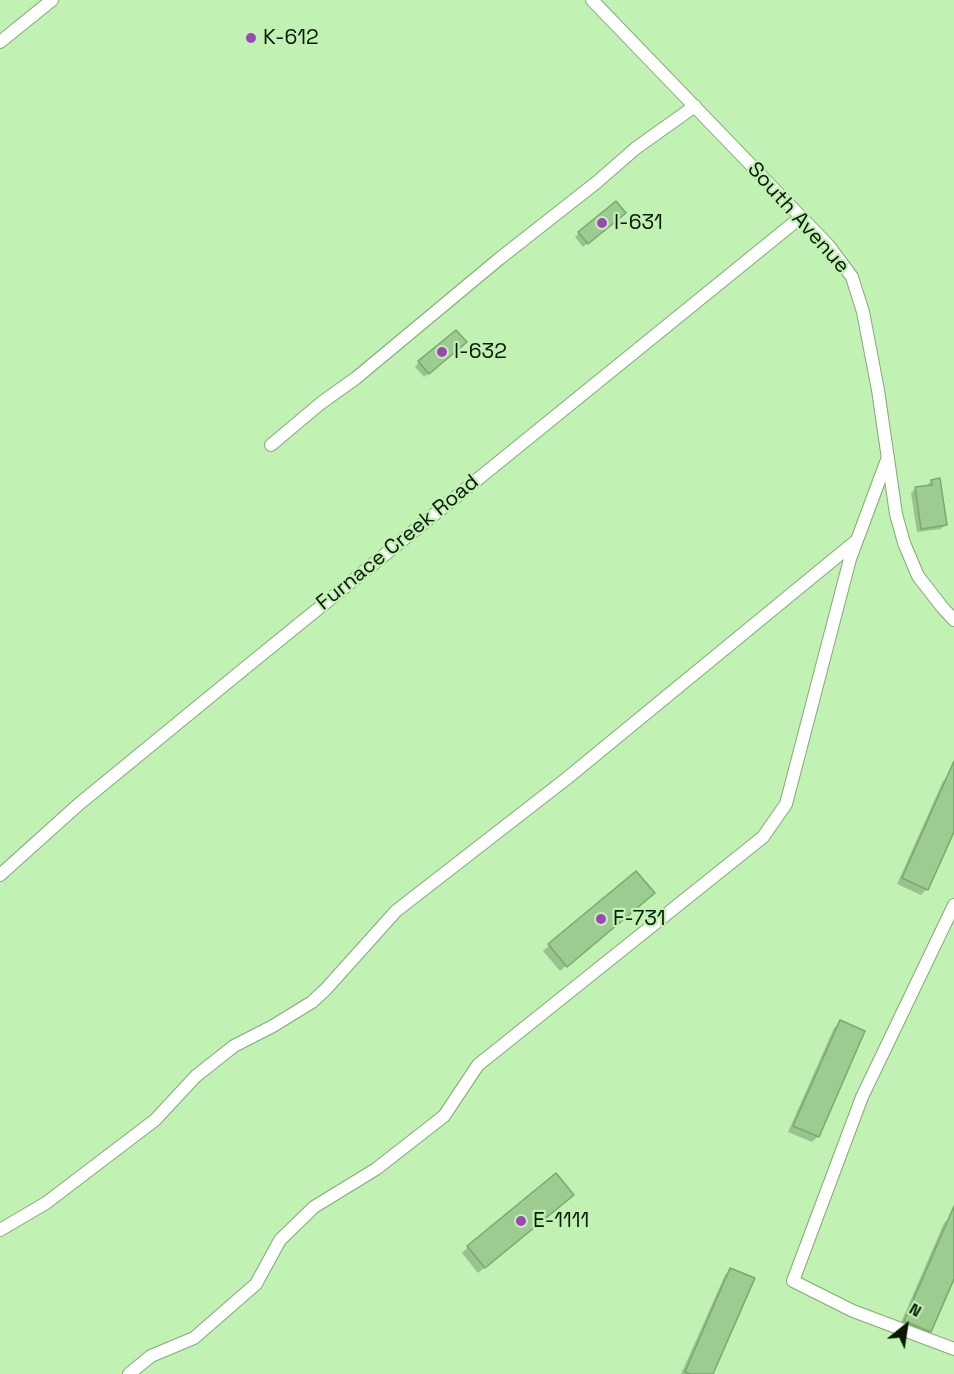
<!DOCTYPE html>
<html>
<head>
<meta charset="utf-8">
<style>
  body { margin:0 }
  #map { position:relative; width:954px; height:1374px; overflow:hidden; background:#c1f2b4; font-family:"Space Grotesk",sans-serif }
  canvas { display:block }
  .north { position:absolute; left:876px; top:1296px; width:60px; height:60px; -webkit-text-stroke:4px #c1f2b4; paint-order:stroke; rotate:30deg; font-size:16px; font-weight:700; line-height:24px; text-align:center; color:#071803 }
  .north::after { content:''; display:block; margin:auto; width:21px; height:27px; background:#071803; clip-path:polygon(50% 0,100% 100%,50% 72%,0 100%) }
</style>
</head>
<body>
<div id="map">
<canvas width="954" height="1374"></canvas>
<div class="north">N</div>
</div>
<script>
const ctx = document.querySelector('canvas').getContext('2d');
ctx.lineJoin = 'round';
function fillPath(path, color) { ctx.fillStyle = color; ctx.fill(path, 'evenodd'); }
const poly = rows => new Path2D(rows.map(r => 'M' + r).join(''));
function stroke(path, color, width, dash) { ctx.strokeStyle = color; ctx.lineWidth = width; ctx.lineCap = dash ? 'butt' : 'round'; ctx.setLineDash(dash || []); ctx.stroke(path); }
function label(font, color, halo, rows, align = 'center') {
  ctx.font = font + ' "Space Grotesk",sans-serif'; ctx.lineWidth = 4.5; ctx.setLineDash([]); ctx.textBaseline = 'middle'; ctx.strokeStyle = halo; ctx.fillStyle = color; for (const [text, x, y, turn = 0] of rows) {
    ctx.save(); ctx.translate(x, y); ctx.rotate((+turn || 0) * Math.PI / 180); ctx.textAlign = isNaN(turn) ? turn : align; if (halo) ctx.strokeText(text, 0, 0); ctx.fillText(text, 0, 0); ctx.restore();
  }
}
fillPath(poly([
  [620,217,583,247,575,237,579,233],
  [460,347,424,377,415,367,419,362],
  [932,481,945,525,941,529,917,532,911,493,916,488,928,487,927,485],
  [949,775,954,777,954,829,927,889,921,895,897,884,943,781],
  [636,873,647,899,560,971,543,951],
  [840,1022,818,1136,812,1142,788,1132,834,1028],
  [566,1201,478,1273,462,1253,468,1247],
  [950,1217,954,1218,954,1276,930,1331,924,1337,899,1327,944,1223],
  [731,1269,711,1374,681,1374,725,1275]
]), '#0003');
const building = poly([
  [616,201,626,213,588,244,578,232,616,201],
  [456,330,467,342,429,374,418,361,456,330],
  [940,478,947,525,921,529,915,487,932,485,931,480,940,478],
  [954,761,954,832,928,890,902,878,954,761],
  [636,871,655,893,567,967,548,944,636,871],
  [840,1020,865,1031,819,1137,793,1126,840,1020],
  [556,1173,574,1195,485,1268,467,1246,556,1173],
  [954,1206,954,1279,931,1332,904,1321,954,1206],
  [730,1268,755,1278,713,1374,690,1374,685,1372,730,1268]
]);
fillPath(building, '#9ccc90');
stroke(building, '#7aa86e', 1.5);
const minor = poly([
  [592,0,829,246,852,277,863,312,878,390,896,514,904,543,918,576,942,607,954,620],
  [0,42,52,0],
  [271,445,321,403,356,378,499,259,597,182,636,148,695,106],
  [0,875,79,804,245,668,801,217],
  [954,905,862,1097,793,1281,853,1311,954,1349],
  [0,1230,46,1203,155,1120,196,1076,234,1046,273,1026,312,1002,326,989,396,911,566,779,856,541],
  [129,1374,151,1356,194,1338,256,1284,280,1240,314,1207,376,1169,444,1116,478,1065,763,837,786,804,850,559,888,457]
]);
stroke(minor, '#7eac71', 14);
stroke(minor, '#fff', 12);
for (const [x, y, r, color] of [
  [251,38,6,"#9d47b4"],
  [602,223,6,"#9d47b4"],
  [442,352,6,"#9d47b4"],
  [601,919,6,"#9d47b4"],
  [521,1221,6,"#9d47b4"]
]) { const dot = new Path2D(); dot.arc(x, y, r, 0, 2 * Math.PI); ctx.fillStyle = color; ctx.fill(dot); stroke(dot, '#c1f2b4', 2); }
label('21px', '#071803', '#c1f2b4', [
  ["K-612",263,38],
  ["I-631",614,223],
  ["I-632",454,352],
  ["F-731",613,919],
  ["E-1111",533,1221]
], 'left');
label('21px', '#071803', '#c1f2b4', [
  ["South Avenue",798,218,48],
  ["Furnace Creek Road",398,543,-39]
]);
</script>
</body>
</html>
